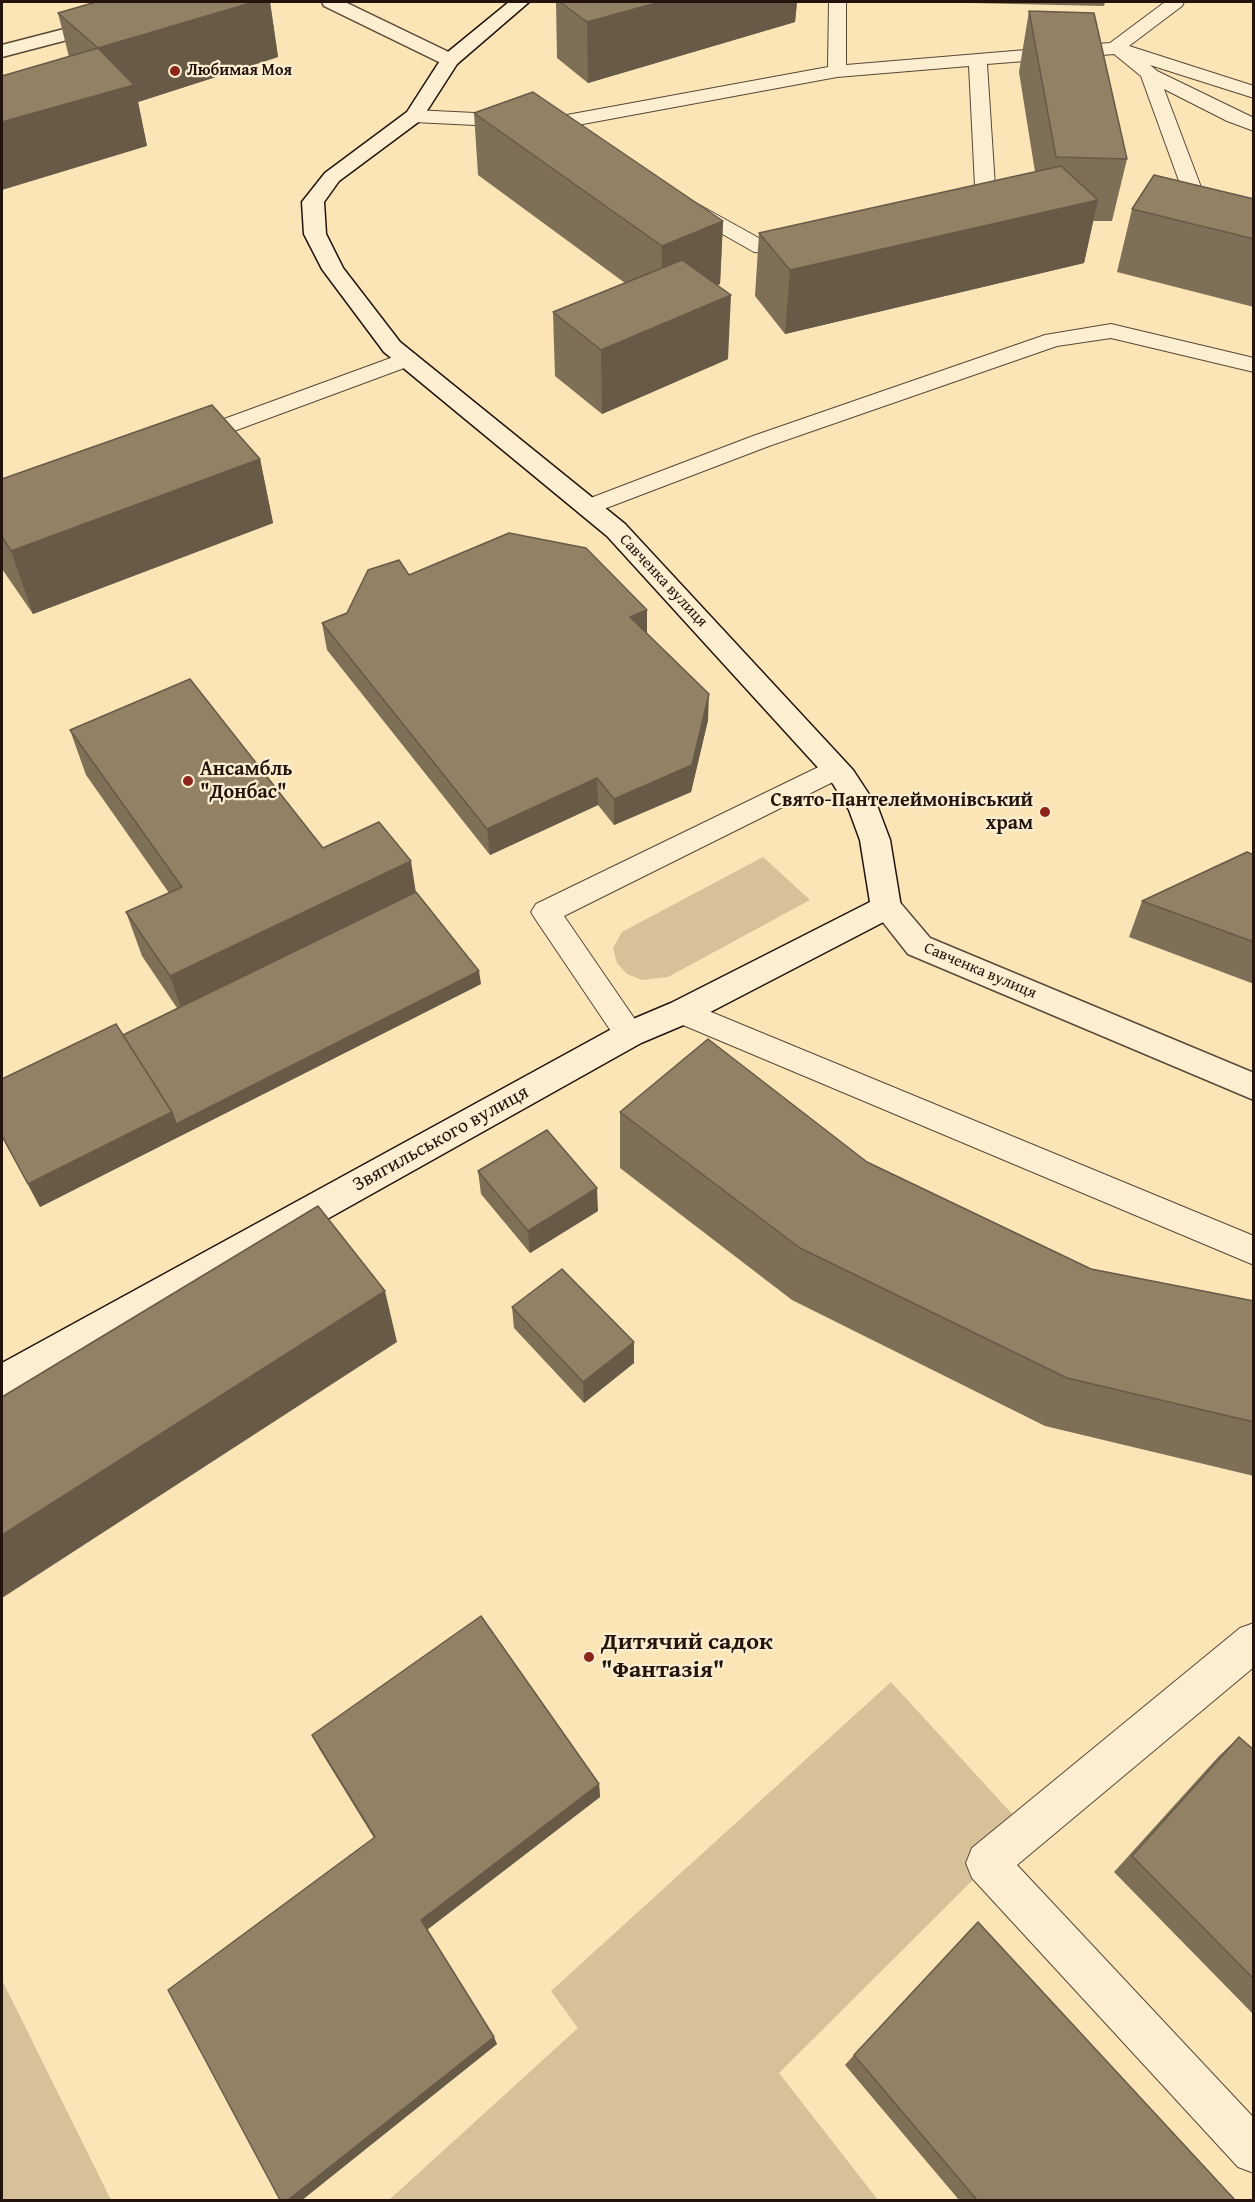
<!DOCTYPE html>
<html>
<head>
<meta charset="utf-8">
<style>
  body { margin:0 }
  #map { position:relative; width:1255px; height:2202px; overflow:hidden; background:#fbe5b6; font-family:"Gentium Book Plus",serif }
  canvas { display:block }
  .frame { position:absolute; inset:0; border:3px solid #22140d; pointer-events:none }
</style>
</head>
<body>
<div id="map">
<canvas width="1255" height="2202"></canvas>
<div class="frame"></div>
</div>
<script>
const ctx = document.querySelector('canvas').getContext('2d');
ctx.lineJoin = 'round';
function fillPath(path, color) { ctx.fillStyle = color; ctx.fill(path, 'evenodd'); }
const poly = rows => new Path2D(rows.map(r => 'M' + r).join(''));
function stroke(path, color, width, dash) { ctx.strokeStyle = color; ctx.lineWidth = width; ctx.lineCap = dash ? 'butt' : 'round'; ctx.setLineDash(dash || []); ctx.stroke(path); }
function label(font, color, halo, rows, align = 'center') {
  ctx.font = font + ' "Gentium Book Plus",serif'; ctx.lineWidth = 4.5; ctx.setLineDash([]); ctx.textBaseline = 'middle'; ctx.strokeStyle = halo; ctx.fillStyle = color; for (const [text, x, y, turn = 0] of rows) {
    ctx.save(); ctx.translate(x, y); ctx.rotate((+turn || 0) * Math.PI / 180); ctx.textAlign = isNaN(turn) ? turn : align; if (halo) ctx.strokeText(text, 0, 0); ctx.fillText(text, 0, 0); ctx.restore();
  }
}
fillPath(poly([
  [763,857,810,900,668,977,642,980,627,974,617,963,613,948,622,932],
  [891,1682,1025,1828,779,2073,878,2200,389,2200,578,2028,551,1991],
  [2,1980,111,2200,2,2200]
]), '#d6c199');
const lane = poly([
  [829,2,846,2,846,65,1110,43,1165,2,1184,2,1182,6,1129,46,1254,86,1254,98,1150,65,1157,71,1254,118,1254,131,1227,121,1164,89,1207,203,1216,216,1254,227,1254,240,1202,224,1187,203,1141,76,1114,54,987,64,995,187,965,219,958,221,951,219,948,215,975,186,969,66,837,77,556,129,414,122,407,120,404,116,407,112,414,110,556,117,828,67,829,2],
  [687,200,694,202,766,242,800,244,807,246,810,250,807,254,800,256,754,252,680,210,677,206,680,202,687,200],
  [1111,324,1254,358,1254,372,1111,338,1057,346,769,446,596,512,588,514,580,512,576,507,580,502,753,436,1045,335,1111,324],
  [407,352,415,354,418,359,415,364,199,444,191,446,183,444,179,439,183,434,407,352],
  [835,759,845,762,849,769,845,776,564,916,645,1034,641,1043,630,1046,619,1043,536,920,531,912,536,904,835,759],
  [682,1000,1254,1236,1254,1265,671,1020,667,1012,671,1004,682,1000],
  [1254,1623,1254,1667,1017,1865,1254,2118,1254,2173,1238,2167,972,1878,966,1863,972,1848,1240,1628,1254,1623]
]);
const street = poly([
  [155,2,181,2,179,6,113,28,2,57,2,45,99,20,155,2],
  [322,2,345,2,457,56,460,60,457,64,450,66,443,64,324,6,322,2],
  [886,896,897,899,930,938,1254,1073,1254,1100,908,954,871,907,875,899,886,896]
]);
const secondary = poly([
  [509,2,529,2,457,64,421,120,339,181,324,202,326,234,343,268,400,342,625,524,853,770,878,808,890,840,901,907,897,915,693,1021,641,1043,15,1394,2,1399,2,1363,619,1025,671,1003,870,902,860,840,849,810,833,784,607,536,384,352,322,269,304,234,302,202,325,173,407,112,443,56,509,2]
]);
stroke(lane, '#584837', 2);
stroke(street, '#584837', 3);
stroke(secondary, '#22140d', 3);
fillPath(lane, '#fceed0');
fillPath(street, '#fceed0');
fillPath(secondary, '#fceed0');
fillPath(poly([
  [96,2,270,2,278,57,138,102,147,146,69,57,58,13],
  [556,2,797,2,795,22,588,83,557,58],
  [925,2,1105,2,1104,6],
  [1029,11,1127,159,1112,221,1093,221,1084,263,785,334,755,296,759,233,1035,172,1019,72],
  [474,113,723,221,720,284,717,285,728,359,602,414,555,376,553,312,625,283,478,175],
  [1254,199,1254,307,1117,272,1132,209],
  [260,459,273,523,33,614,2,569,2,479],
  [409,575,647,633,708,720,691,792,614,825,598,805,490,855,327,650,322,623,347,613],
  [70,730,416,892,481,984,40,1207,2,1137,2,1079,123,1035,177,1008,142,956,126,912,169,893,86,775],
  [1254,855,1254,984,1129,937,1142,901],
  [620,1112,867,1162,1091,1269,1254,1301,1254,1476,1045,1426,792,1300,620,1168],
  [478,1171,598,1211,530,1253,481,1194],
  [512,1307,634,1342,634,1363,584,1403,514,1328],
  [312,1735,599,1784,600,1797,427,1929,497,2044,302,2200,280,2200,374,1838,320,1750],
  [1239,1737,1254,1750,1254,2015,1114,1872,1218,1757],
  [854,2055,1235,2200,959,2200,845,2065]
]), '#7e6f57');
fillPath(poly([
  [254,2,270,2,278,57,138,102,147,146,2,190,2,122,98,48],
  [660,2,797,2,795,22,588,83,587,22],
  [1098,200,1084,263,785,334,790,270],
  [723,221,720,284,661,309,662,246],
  [731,295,728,359,602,414,601,350],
  [260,459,273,523,33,614,11,551],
  [647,610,647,637,630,617],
  [709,694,708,720,691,792,614,825,614,799],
  [597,778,598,805,490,855,487,829],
  [411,861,418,906,185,1019,170,976],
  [479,971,481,984,40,1207,28,1184,172,1112],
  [597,1188,598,1211,530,1253,528,1231],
  [385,1291,397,1342,2,1598,2,1535],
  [634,1342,634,1363,584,1403,583,1382],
  [599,1784,600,1797,427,1930,421,1920],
  [494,2037,497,2044,302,2200,288,2200]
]), '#675a47');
const building = poly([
  [96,2,254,2,98,48,134,85,2,122,2,76,98,48,58,13,96,2],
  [560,2,660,2,587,22,560,2],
  [1029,11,1094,13,1127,159,1056,157,1029,11],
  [533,92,723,221,662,246,474,113,533,92],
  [1061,166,1098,200,790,270,759,233,1061,166],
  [1154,175,1254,199,1254,239,1132,209,1154,175],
  [682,260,731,295,601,350,553,312,682,260],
  [212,405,260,459,11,551,2,537,2,479,212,405],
  [509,533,586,548,647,610,630,617,709,694,692,765,614,799,597,778,487,829,322,623,347,613,368,570,399,560,409,575,509,533],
  [190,679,323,848,379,822,411,861,170,976,126,912,182,887,70,730,190,679],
  [1247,852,1254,855,1254,942,1142,901,1247,852],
  [416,892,479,971,176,1124,172,1112,123,1035,416,892],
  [116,1024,172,1112,28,1184,2,1136,2,1079,116,1024],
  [708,1039,867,1162,1091,1269,1254,1301,1254,1422,1067,1378,800,1248,620,1112,708,1039],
  [547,1130,597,1188,528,1231,478,1171,547,1130],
  [318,1206,385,1291,2,1535,2,1397,318,1206],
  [562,1269,634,1342,583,1382,512,1307,562,1269],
  [481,1616,599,1784,421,1920,494,2037,288,2200,280,2200,168,1990,375,1837,312,1735,481,1616],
  [1239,1737,1254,1750,1254,1979,1132,1856,1239,1737],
  [978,1922,1235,2200,977,2200,854,2055,978,1922]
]);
fillPath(building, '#938165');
stroke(building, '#675a47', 1.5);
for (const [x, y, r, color] of [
  [175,71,6,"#8f2418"],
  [188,781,6,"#8f2418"],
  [1045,812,6,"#8f2418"],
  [589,1657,6,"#8f2418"]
]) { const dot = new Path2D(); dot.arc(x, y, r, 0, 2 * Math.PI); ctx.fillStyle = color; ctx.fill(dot); stroke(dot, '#fceed0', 2); }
label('bold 16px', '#22140d', '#fceed0', [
  ["Любимая Моя",187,71]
], 'left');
label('16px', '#22140d', '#fceed0', [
  ["Савченка вулиця",663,581,47],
  ["Савченка вулиця",980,971,23]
]);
label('bold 20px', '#22140d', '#fceed0', [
  ["Ансамбль",200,770],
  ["\"Донбас\"",200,793],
  ["Свято-Пантелеймонівський",1033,801,"right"],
  ["храм",1033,824,"right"]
], 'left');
label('20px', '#22140d', '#fceed0', [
  ["Звягильського вулиця",441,1139,-29]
]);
label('bold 24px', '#22140d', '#fceed0', [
  ["Дитячий садок",601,1643],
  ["\"Фантазія\"",601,1671]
], 'left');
</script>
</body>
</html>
